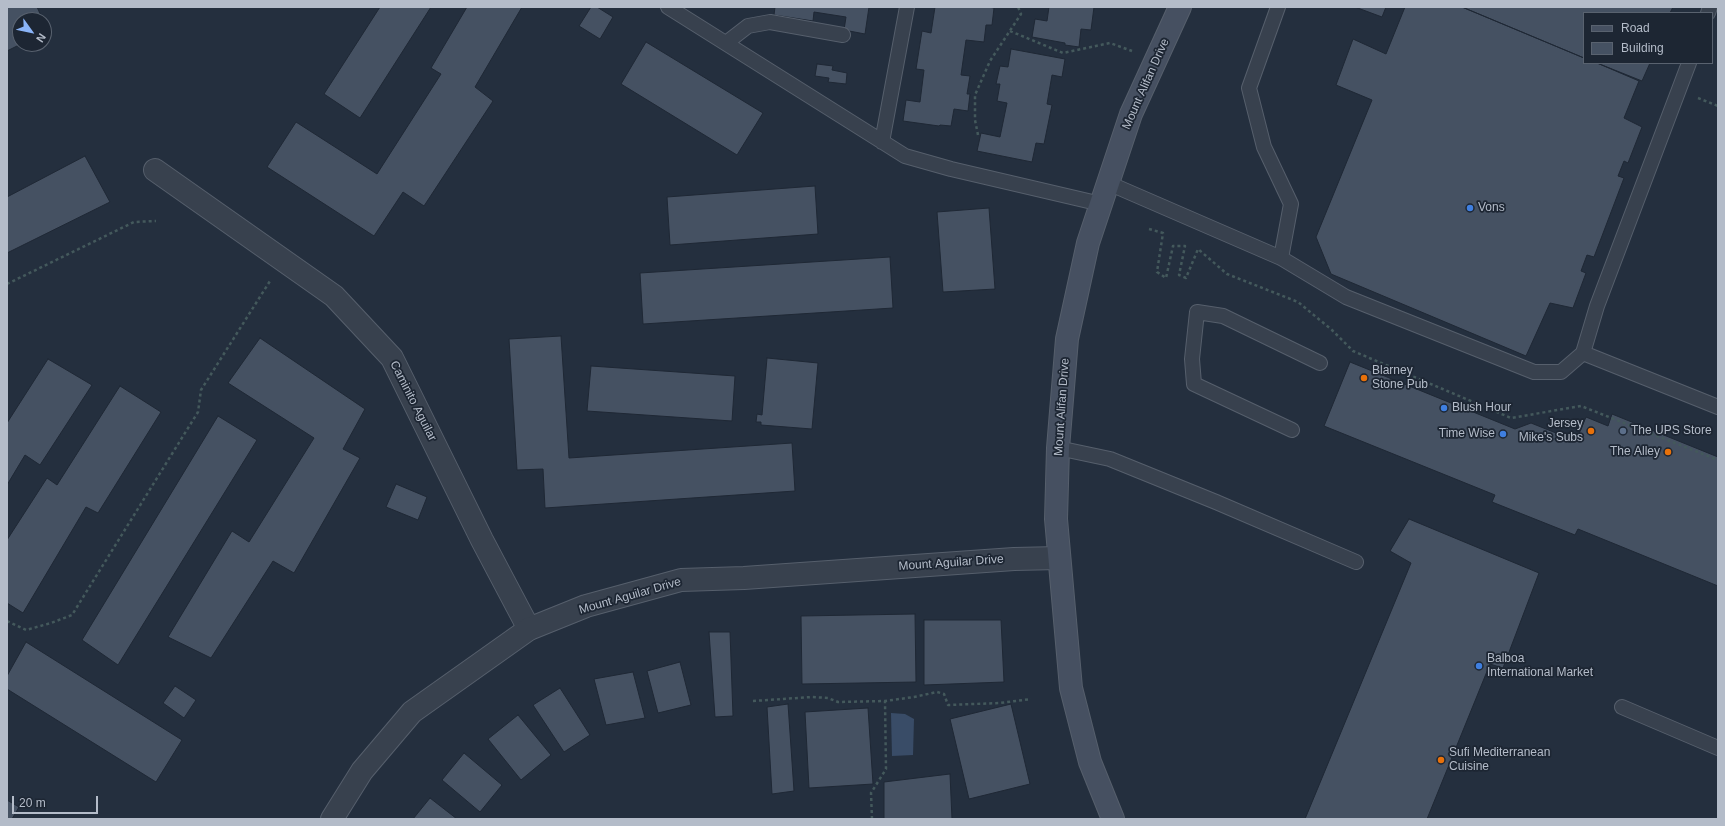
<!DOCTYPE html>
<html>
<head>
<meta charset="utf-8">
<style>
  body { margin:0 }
  #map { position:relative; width:1725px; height:826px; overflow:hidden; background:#242f3e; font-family:Helvetica,sans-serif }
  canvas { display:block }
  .frame { position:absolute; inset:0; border:8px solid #b4bcc9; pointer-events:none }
  .legend { position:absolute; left:1583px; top:12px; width:130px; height:52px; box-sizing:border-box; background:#1d2633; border:1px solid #59626f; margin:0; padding:5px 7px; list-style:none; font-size:12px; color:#b4bcc9 }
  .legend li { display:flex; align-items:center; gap:8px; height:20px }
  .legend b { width:20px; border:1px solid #59626f }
  .north { position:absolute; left:12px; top:12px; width:40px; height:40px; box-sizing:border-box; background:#1d2633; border:1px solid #59626f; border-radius:50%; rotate:123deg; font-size:11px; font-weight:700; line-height:16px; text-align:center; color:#b4bcc9 }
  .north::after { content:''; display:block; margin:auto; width:14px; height:18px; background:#8ab4f8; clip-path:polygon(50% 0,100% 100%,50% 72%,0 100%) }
  .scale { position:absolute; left:12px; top:796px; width:86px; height:18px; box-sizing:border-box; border:2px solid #b4bcc9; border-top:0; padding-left:5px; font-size:12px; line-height:14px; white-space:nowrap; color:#b4bcc9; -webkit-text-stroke:3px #1d2633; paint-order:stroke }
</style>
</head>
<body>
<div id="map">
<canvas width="1725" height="826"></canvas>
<div class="frame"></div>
<ul class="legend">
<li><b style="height:5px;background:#465061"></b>Road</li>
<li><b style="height:11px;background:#455162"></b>Building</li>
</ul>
<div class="north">N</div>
<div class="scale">20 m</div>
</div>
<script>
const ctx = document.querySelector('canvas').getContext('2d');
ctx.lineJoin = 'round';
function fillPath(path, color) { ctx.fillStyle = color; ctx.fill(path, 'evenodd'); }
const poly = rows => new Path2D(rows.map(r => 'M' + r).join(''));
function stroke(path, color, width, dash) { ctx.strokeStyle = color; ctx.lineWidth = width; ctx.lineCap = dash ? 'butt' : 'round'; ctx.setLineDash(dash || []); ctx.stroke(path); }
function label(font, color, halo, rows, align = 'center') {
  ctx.font = font + ' Helvetica,sans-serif'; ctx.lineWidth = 3.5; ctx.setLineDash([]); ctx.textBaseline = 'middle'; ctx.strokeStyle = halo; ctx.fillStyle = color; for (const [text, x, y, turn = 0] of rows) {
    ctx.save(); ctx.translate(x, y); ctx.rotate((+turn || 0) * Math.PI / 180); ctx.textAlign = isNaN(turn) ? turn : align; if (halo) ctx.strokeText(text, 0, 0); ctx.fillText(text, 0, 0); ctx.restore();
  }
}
fillPath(poly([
  [891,713,905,714,914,719,913,755,892,756]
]), '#394c67');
const building = poly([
  [7,7,37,7,43,20,20,20,21,44,7,51,7,7],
  [380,7,431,7,360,118,324,94,380,7],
  [467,7,522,7,475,87,493,101,424,206,403,192,374,236,267,167,296,122,377,174,441,74,431,68,467,7],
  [591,7,597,7,613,17,600,39,579,26,591,7],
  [775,7,869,7,865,34,844,30,846,17,814,12,813,21,774,15,775,7],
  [935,7,988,7,994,8,992,25,986,25,984,42,966,40,961,75,970,76,967,94,970,94,968,111,954,109,951,126,940,125,939,126,903,121,906,100,920,102,924,70,916,69,922,31,931,33,935,7],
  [1049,7,1094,7,1091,30,1081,29,1079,47,1065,45,1065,43,1032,37,1035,19,1047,21,1049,7],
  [1355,7,1386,7,1382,17,1355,7],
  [1405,7,1462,7,1584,58,1584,63,1597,63,1639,81,1624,118,1642,127,1628,163,1624,161,1618,176,1624,178,1594,257,1587,255,1581,271,1586,273,1573,308,1550,303,1526,356,1331,274,1316,237,1372,100,1336,85,1353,39,1386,54,1405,7],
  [1462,7,1673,7,1670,13,1584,13,1584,58,1462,7],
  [646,42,763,113,737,155,621,84,646,42],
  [1011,49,1065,59,1062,77,1052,75,1047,104,1052,105,1044,144,1036,143,1032,162,977,151,981,133,1000,137,1007,103,997,101,1000,84,996,84,1000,66,1008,67,1011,49],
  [1597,63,1650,63,1642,81,1597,63],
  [817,64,833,66,832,70,847,73,846,84,828,82,829,78,815,76,817,64],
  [85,156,110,202,7,253,7,197,85,156],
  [815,186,818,234,670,245,667,197,815,186],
  [989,208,995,289,943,292,937,212,989,208],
  [890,257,893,308,643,324,640,273,890,257],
  [561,336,569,458,792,443,795,491,545,508,543,469,517,470,509,339,561,336],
  [260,338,365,409,343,449,360,458,294,573,273,561,211,658,168,637,232,531,249,542,314,438,228,383,260,338],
  [767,358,818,363,812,429,761,425,761,422,756,422,757,414,762,415,767,358],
  [48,359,92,385,40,465,25,455,7,485,7,423,48,359],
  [1350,362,1515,429,1531,423,1576,441,1586,417,1608,426,1612,414,1718,457,1718,586,1578,529,1575,535,1492,502,1495,495,1324,426,1350,362],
  [591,366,735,376,732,421,587,411,591,366],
  [120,386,161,412,98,513,86,507,23,613,7,603,7,540,47,478,57,485,120,386],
  [218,416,257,440,118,665,82,640,218,416],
  [396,484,427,497,418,520,386,507,396,484],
  [1409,519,1539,573,1503,668,1490,664,1427,819,1305,819,1411,563,1390,551,1409,519],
  [915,614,916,682,802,684,801,616,915,614],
  [924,620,1001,620,1004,682,924,685,924,620],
  [709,632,730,632,733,716,715,717,709,632],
  [26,642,182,740,156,782,7,689,7,676,26,642],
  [680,662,691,705,658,713,647,671,680,662],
  [633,672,645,718,606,725,594,679,633,672],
  [175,686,196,700,184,718,163,703,175,686],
  [560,688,590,735,564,752,533,705,560,688],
  [788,704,794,791,772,794,767,707,788,704],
  [1011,704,1030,784,969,799,950,719,1011,704],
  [868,708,873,784,809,788,805,712,868,708],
  [518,715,551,755,521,780,488,739,518,715],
  [464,753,502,785,480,812,442,780,464,753],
  [950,774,952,819,884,819,884,782,950,774],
  [430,798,457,819,413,819,430,798],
  [7,800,19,807,12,819,7,819,7,800]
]);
fillPath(building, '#455162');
stroke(building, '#1f2835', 1);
const service = poly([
  [668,7,905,156,951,169,1101,204],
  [1278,7,1249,88,1264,147,1291,204,1281,258],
  [1708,13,1710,7],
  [726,43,748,26,770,22,843,35],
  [882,142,907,7],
  [1108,183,1281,258,1346,297,1534,372,1561,372,1583,353,1597,306,1689,63],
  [1583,353,1718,407],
  [1292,430,1194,384,1192,359,1197,312,1223,316,1320,363],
  [1058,448,1110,459,1216,502,1356,562],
  [1622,707,1718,748]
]);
const minor = poly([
  [155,170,334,296,392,358,482,540,529,629]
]);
const tertiary = poly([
  [332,819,362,771,412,712,529,629,586,606,681,580,744,578,1014,559,1059,558]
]);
const secondary = poly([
  [1113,819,1090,762,1071,688,1056,519,1058,448,1067,339,1088,243,1131,114,1180,7]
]);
stroke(service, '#565f6c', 16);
stroke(minor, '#565f6c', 24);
stroke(tertiary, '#565f6c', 24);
stroke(secondary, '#565f6c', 24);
stroke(poly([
  [1010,31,1063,53,1110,43,1132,51],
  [1698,98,1718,106],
  [978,135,975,120,975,95,990,61,1021,14,1018,7],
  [1149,229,1163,233,1157,272,1166,278,1173,246,1185,246,1179,275,1186,278,1198,249,1227,274,1298,302,1332,330,1353,351,1511,418,1581,406,1718,460],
  [7,284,134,222,156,221],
  [7,621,26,630,51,623,72,615,198,412,201,390,270,281],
  [753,701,812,697,828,698,838,702,885,701,914,697,937,692,944,694,948,705,1000,703,1031,699],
  [872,819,871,793,886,769,885,701]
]), '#44595c', 2.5, [3, 3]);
stroke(service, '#38414e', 14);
stroke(minor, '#38414e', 22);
stroke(tertiary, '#38414e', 22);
stroke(secondary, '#465061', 22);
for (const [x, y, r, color] of [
  [1470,208,4,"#3f7fe0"],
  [1364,378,4,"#e8710a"],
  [1444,408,4,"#3f7fe0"],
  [1591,431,4,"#e8710a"],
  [1623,431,4,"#5c6f8a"],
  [1503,434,4,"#3f7fe0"],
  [1668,452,4,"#e8710a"],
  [1479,666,4,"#3f7fe0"],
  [1441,760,4,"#e8710a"]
]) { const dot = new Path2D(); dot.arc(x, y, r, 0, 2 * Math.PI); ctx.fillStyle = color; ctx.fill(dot); stroke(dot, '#1d2633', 1.5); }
label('12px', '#b4bcc9', '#1d2633', [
  ["Mount Alifan Drive",1146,84,-66],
  ["Caminito Aguilar",413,401,63],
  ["Mount Alifan Drive",1062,407,-86],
  ["Mount Aguilar Drive",951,563,-4],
  ["Mount Aguilar Drive",630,596,-16]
]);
label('12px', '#b4bcc9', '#1d2633', [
  ["Vons",1478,208],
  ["Blarney",1372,371],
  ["Stone Pub",1372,385],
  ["Blush Hour",1452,408],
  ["Jersey",1583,424,"right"],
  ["Mike's Subs",1583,438,"right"],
  ["The UPS Store",1631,431],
  ["Time Wise",1495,434,"right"],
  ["The Alley",1660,452,"right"],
  ["Balboa",1487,659],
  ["International Market",1487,673],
  ["Sufi Mediterranean",1449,753],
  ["Cuisine",1449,767]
], 'left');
</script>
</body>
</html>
